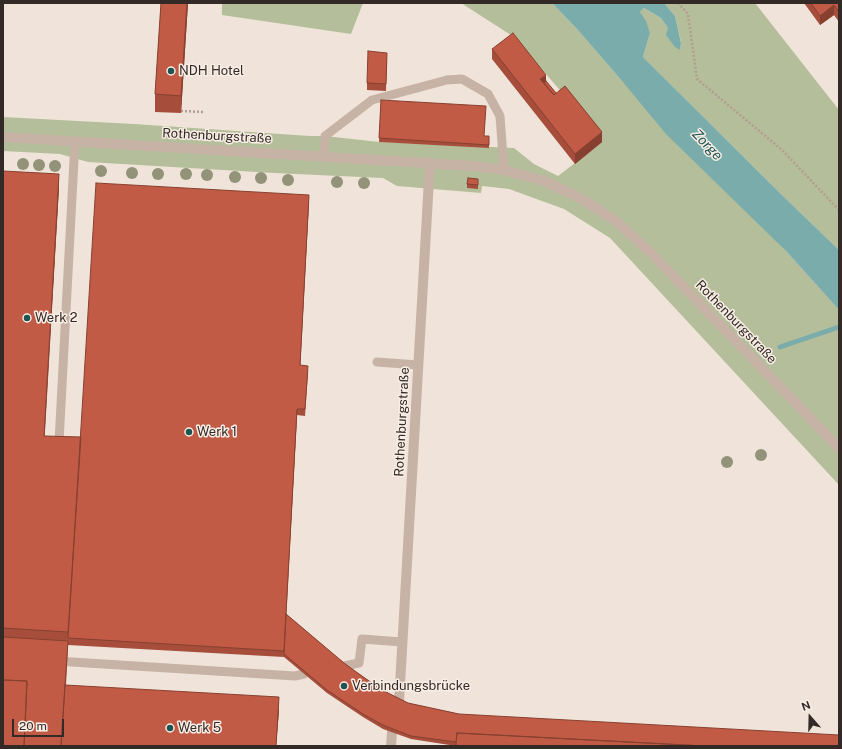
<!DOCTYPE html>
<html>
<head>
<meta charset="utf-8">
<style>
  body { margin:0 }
  #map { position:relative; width:842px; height:749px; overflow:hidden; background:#f0e3d9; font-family:"Public Sans",sans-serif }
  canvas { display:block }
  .frame { position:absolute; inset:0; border:4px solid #332926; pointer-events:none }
  .north { position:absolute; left:790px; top:697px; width:40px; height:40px; -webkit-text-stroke:3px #f8eee5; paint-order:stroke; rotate:340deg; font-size:11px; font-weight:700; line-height:16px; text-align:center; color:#332926 }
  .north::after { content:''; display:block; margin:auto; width:14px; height:18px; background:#332926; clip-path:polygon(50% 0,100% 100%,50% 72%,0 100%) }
  .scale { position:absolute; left:12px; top:719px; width:52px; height:18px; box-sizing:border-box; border:2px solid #332926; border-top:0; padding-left:5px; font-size:12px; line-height:14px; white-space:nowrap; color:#332926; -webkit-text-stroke:3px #f8eee5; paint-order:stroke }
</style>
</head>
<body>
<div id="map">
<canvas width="842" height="749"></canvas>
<div class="frame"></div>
<div class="north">N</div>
<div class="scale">20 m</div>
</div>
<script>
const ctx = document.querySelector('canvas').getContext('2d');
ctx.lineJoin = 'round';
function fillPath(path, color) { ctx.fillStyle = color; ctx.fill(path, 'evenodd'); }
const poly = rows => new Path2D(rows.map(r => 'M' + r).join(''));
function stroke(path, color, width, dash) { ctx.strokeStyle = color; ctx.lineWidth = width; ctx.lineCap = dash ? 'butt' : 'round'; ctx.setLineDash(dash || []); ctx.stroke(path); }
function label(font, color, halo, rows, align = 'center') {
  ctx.font = font + ' "Public Sans",sans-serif'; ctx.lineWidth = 3; ctx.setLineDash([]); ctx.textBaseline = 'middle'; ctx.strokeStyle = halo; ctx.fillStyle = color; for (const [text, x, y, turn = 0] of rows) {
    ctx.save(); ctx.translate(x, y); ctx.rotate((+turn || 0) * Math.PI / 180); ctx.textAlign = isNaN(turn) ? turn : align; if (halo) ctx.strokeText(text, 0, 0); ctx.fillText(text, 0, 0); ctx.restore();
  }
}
fillPath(poly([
  [222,3,363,3,351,34,222,15],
  [461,3,552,3,577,29,622,81,786,251,839,310,839,485,610,238,564,209,509,189,482,186,481,193,397,186,383,178,274,173,88,162,60,154,3,151,3,117,134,124,310,136,325,136,379,142,514,148,534,164,558,176,575,163,565,96,514,37],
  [664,3,755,3,839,110,839,250,783,196,643,57,650,33,640,12,644,8,661,18,668,28,680,50,681,42,675,16]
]), '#b4be9a');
fillPath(poly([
  [552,3,664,3,675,16,681,43,680,50,675,47,666,35,668,28,661,18,644,8,640,12,646,21,650,33,643,57,783,196,839,250,839,310,786,251,666,134,622,81,577,29]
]), '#79acaa');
stroke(poly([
  [780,347,839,327]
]), '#79acaa', 5);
stroke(poly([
  [678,3,688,14,697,79,782,150,839,210],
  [181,111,203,112]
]), '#b39c90', 2.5, [2, 2]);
stroke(poly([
  [324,156,325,136,372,100,447,80,462,79,488,94,500,116,504,170],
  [377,362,418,365],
  [59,442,75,141],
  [56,661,295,676,304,674],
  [344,666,359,663,362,639,402,642]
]), '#c7b3a5', 9);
stroke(poly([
  [3,137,473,166,504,170,544,181,582,199,617,222,650,252,839,448],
  [399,702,430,162],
  [391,746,392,732]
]), '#c7b3a5', 10);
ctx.fillStyle = '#929379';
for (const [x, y] of [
  [23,164],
  [39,165],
  [55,166],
  [101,171],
  [132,173],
  [158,174],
  [186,174],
  [207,175],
  [235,177],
  [261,178],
  [288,180],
  [337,182],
  [364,183],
  [761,455],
  [727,462]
]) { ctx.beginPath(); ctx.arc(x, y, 6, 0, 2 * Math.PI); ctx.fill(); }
fillPath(poly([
  [161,3,188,3,181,113,155,112,155,94],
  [804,3,839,3,839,22,834,15,820,25],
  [492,49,546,81,556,93,602,142,575,164,492,59],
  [387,59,386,91,367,90,367,83],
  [381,100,484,136,489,136,489,148,379,142],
  [3,171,59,187,44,436,80,437,309,201,300,365,308,372,305,416,297,415,286,614,344,663,382,690,408,703,459,714,456,746,411,739,383,729,363,717,327,693,284,657,68,645,66,685,279,710,276,746,3,746],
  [478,183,478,189,467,188,467,184]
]), '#a64e3b');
fillPath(poly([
  [187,3,188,3,181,113,181,96],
  [834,5,834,15,820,25,820,16],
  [546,75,546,85,540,89,540,79],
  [602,132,602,142,575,164,575,154],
  [59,174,59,187,44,449,44,436],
  [309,195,309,201,300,372,300,365],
  [297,409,297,415,284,658,284,651],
  [279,697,279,710,276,746]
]), '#874030');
const building = poly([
  [161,3,187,3,181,96,155,94,161,3],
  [811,3,839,3,839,12,834,5,820,16,811,3],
  [513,33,546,75,540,79,554,95,565,86,602,132,575,154,492,49,513,33],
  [368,51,387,53,386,84,367,83,368,51],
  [546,81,556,93,554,95,544,83,546,81],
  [381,100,486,106,484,136,489,136,489,145,379,138,381,100],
  [3,171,59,174,44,436,81,437,68,632,3,628,3,171],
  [468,178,478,179,478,185,467,184,468,178],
  [96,183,309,195,300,365,308,366,305,409,297,409,284,651,68,638,96,183],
  [286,614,344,663,359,674,382,690,408,703,459,714,839,735,839,746,704,746,457,733,456,742,411,736,383,725,363,714,327,690,284,654,286,614],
  [3,637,68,641,61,746,24,746,27,681,3,680,3,637],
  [3,680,27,681,24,746,3,746,3,680],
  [65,685,279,697,276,746,61,746,65,685],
  [457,733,704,746,456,746,457,733]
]);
fillPath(building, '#c15b45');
stroke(building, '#874030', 1);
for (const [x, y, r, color] of [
  [171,71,4,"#1e5353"],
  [27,318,4,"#1e5353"],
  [189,432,4,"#1e5353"],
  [344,686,4,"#1e5353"],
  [170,728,4,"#1e5353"]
]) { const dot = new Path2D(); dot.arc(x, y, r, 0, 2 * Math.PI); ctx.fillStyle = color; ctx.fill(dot); stroke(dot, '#f8eee5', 1.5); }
label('13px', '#332926', '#f8eee5', [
  ["NDH Hotel",179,71],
  ["Werk 2",35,318],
  ["Werk 1",197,432],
  ["Verbindungsbrücke",352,686],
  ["Werk 5",178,728]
], 'left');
label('13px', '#332926', '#f8eee5', [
  ["Rothenburgstraße",217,136,3],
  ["Rothenburgstraße",736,322,46],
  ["Rothenburgstraße",402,422,-87]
]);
label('italic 14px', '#1e5353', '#f8eee5', [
  ["Zorge",707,145,46]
]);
</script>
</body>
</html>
